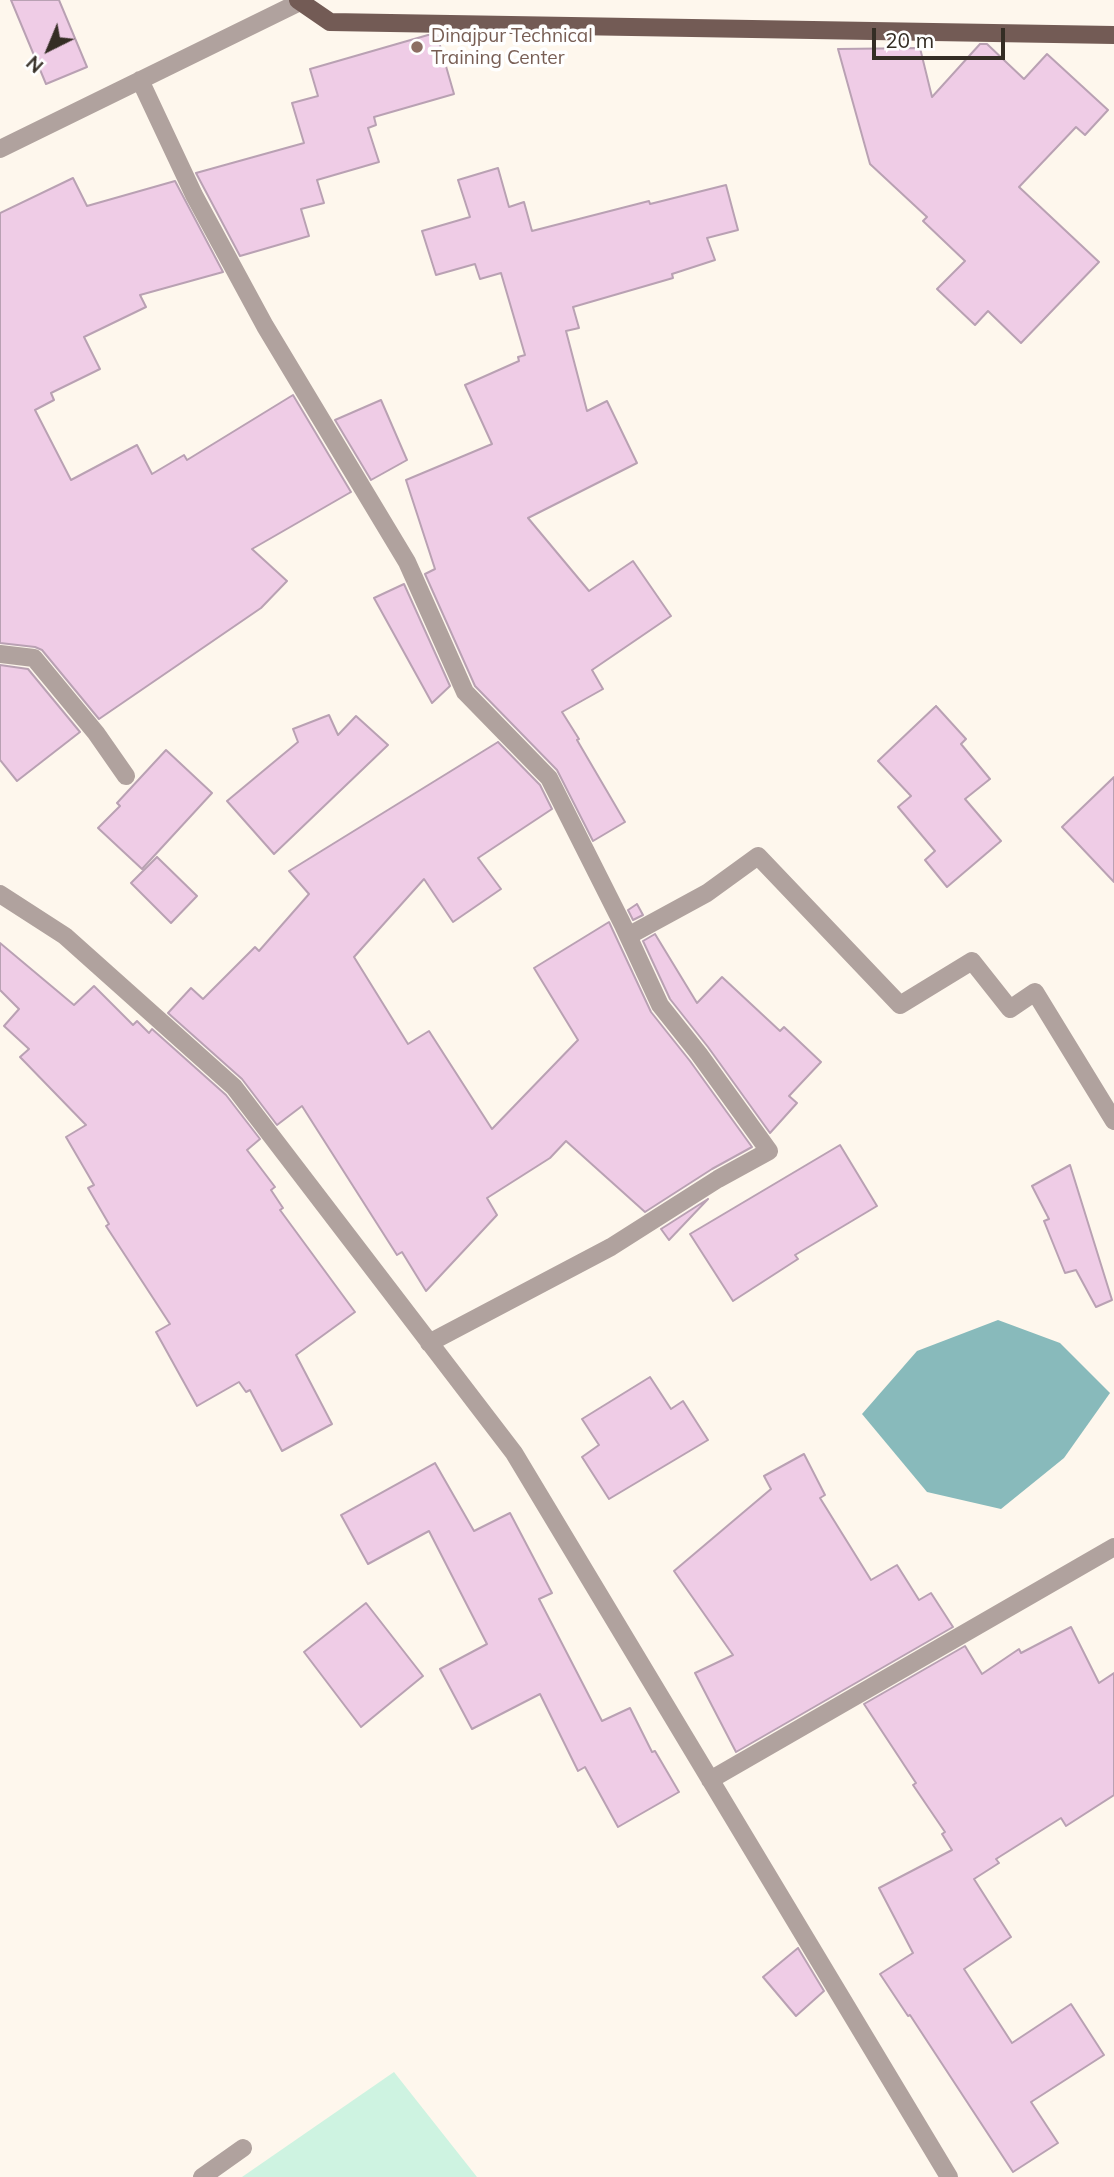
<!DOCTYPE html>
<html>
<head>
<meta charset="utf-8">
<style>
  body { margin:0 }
  #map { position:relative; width:1114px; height:2177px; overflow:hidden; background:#fef7ed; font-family:Mulish,sans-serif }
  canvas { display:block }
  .north { position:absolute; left:14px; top:14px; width:70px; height:70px; -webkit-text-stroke:5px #fff; paint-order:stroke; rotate:223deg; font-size:19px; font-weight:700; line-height:28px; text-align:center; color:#342d24 }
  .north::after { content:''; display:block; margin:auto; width:24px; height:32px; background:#342d24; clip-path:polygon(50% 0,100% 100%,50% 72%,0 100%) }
  .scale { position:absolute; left:872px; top:28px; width:133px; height:32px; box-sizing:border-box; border:4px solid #342d24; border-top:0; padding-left:9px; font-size:21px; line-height:24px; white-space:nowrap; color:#342d24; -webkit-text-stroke:5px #fff; paint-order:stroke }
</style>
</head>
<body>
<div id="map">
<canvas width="1114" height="2177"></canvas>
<div class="north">N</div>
<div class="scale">20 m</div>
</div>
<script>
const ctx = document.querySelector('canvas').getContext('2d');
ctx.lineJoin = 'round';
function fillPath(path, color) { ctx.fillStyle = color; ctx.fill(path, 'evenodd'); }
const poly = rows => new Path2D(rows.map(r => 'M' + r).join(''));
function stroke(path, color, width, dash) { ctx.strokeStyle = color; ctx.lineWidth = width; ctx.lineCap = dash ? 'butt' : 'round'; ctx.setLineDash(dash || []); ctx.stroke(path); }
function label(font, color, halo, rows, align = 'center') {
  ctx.font = font + ' Mulish,sans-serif'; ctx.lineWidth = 7; ctx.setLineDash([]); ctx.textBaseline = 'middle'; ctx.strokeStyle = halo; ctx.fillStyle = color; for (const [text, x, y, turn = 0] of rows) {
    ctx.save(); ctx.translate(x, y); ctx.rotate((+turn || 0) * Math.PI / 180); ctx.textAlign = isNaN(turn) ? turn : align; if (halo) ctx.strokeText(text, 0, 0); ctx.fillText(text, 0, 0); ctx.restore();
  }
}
fillPath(poly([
  [394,2072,477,2177,242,2177]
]), '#cef3e1');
fillPath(poly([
  [998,1320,1060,1343,1110,1393,1064,1458,1001,1509,927,1492,862,1414,917,1351]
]), '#88babb');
const building = poly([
  [11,0,59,0,87,67,46,84,11,0],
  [428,35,437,35,454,94,374,117,376,125,368,128,379,162,317,180,324,203,301,209,309,236,240,256,196,173,304,143,292,103,318,96,310,69,428,35],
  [980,44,987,44,1024,79,1047,54,1108,110,1085,135,1076,127,1019,187,1099,262,1021,343,988,311,975,325,937,289,965,261,923,221,927,217,870,164,838,49,920,48,932,97,980,44],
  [498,168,509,207,524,202,532,231,649,201,650,204,726,185,738,230,707,238,715,260,672,274,673,278,573,307,579,328,566,331,587,411,607,401,637,463,528,518,589,591,633,561,671,616,592,670,603,689,562,712,579,739,577,740,625,822,593,841,557,770,475,686,425,574,435,569,406,480,492,444,465,385,519,361,518,357,525,355,501,273,480,279,475,264,436,275,422,231,470,217,458,180,498,168],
  [73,178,87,206,175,181,223,272,140,295,146,307,84,337,100,369,51,393,54,400,35,410,71,480,137,445,152,474,184,455,187,460,293,395,351,492,252,549,287,581,261,608,99,719,42,650,35,647,0,643,0,213,73,178],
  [381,400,407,460,371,480,335,420,381,400],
  [404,584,450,686,432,703,374,598,404,584],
  [0,665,28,669,80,732,17,781,0,760,0,665],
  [936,706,966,739,961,744,990,779,965,799,1001,841,947,887,925,860,935,851,898,807,911,796,878,761,936,706],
  [329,715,338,735,356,716,388,745,274,854,227,801,298,742,293,729,329,715],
  [498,742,540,785,552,809,478,858,501,889,453,922,424,879,354,957,408,1044,429,1031,492,1129,578,1040,534,968,609,922,651,1012,690,1061,752,1147,712,1169,645,1212,566,1141,550,1158,487,1198,497,1215,426,1291,402,1252,397,1255,302,1106,277,1125,242,1079,168,1013,191,988,203,999,255,947,259,951,309,894,289,871,498,742],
  [166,750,212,793,142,869,98,828,120,806,117,803,166,750],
  [1114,777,1114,882,1062,827,1114,777],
  [157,857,197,896,171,923,131,883,157,857],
  [637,904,643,915,633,920,628,910,637,904],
  [655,934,697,1003,722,977,780,1031,784,1027,821,1062,789,1096,797,1103,770,1133,708,1047,670,999,643,941,655,934],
  [0,943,74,1005,94,986,133,1025,137,1021,149,1033,152,1029,226,1095,260,1139,247,1150,275,1187,271,1190,283,1208,280,1210,355,1312,296,1355,332,1424,282,1451,250,1390,246,1392,239,1382,197,1406,156,1332,170,1324,106,1226,109,1224,88,1188,94,1185,66,1137,86,1125,20,1057,29,1049,4,1026,19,1009,0,990,0,943],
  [840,1145,877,1206,795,1255,798,1259,733,1301,690,1234,840,1145],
  [1070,1165,1112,1300,1096,1307,1076,1270,1065,1273,1044,1221,1049,1219,1032,1186,1070,1165],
  [708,1199,669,1240,661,1229,708,1199],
  [650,1377,671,1409,683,1401,708,1440,609,1499,582,1457,599,1445,582,1419,650,1377],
  [804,1454,825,1495,820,1498,871,1580,897,1565,919,1600,931,1593,953,1627,736,1752,695,1673,733,1655,674,1571,771,1489,764,1476,804,1454],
  [435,1463,474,1531,510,1513,552,1593,539,1599,602,1721,630,1708,652,1752,655,1751,679,1792,618,1827,585,1767,578,1771,540,1694,472,1729,440,1669,487,1644,429,1531,368,1564,341,1515,435,1463],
  [366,1603,423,1676,361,1727,304,1652,366,1603],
  [1071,1627,1099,1683,1114,1673,1114,1795,1066,1826,1061,1818,996,1859,999,1863,974,1879,1011,1937,964,1969,1012,2043,1071,2004,1104,2055,1031,2102,1058,2143,1013,2172,910,2015,908,2016,880,1974,913,1953,879,1888,952,1850,942,1834,945,1832,913,1785,916,1783,864,1704,965,1646,982,1674,1019,1649,1021,1653,1071,1627],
  [798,1948,824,1991,796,2016,763,1977,798,1948]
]);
fillPath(building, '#efcce6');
stroke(building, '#b9a1b3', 2);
stroke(poly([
  [140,80,194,195,265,326,407,562,465,692,549,778,623,925,660,1005,699,1054,769,1151,718,1179,611,1247,429,1343],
  [0,149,300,2],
  [0,654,34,658,96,733,126,776],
  [0,894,65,936,234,1087,514,1453,949,2177],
  [628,936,707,893,758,856,900,1005,972,961,1010,1009,1035,992,1114,1121],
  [710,1780,1114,1547],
  [202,2177,243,2148]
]), '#b0a29e', 18);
stroke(poly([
  [298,0,330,22,1114,35]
]), '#735b55', 18);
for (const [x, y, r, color] of [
  [417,47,7,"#8d6e63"]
]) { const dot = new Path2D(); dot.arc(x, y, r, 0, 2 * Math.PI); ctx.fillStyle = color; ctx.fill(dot); stroke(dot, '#fff', 2.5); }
label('19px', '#785e54', '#fff', [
  ["Dinajpur Technical",431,36],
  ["Training Center",431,58]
], 'left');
</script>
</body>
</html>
